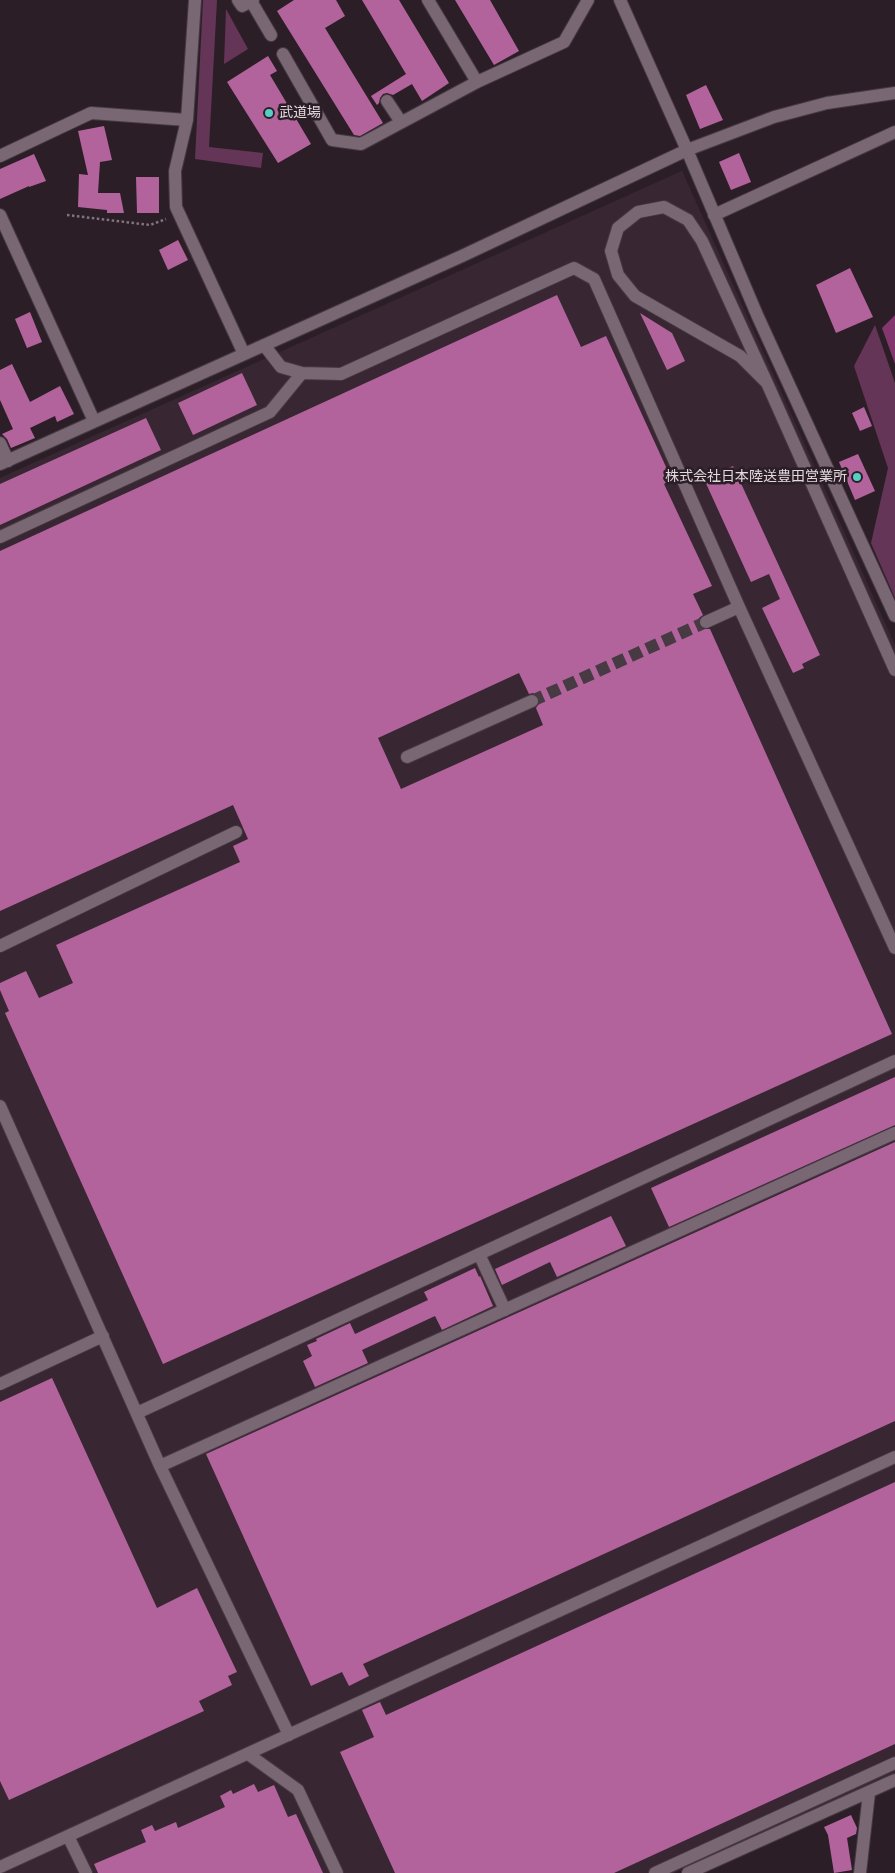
<!DOCTYPE html>
<html>
<head>
<meta charset="utf-8">
<style>
  body { margin:0 }
  canvas { display:block; background:#2c1e27 }
</style>
</head>
<body>
<canvas width="895" height="1873"></canvas>
<script>
const ctx = document.querySelector('canvas').getContext('2d');
ctx.lineJoin = 'round';
function fillPath(path, color) { ctx.fillStyle = color; ctx.fill(path, 'evenodd'); }
const poly = rows => new Path2D(rows.map(r => 'M' + r).join(''));
function stroke(path, color, width, dash) { ctx.strokeStyle = color; ctx.lineWidth = width; ctx.lineCap = dash ? 'butt' : 'round'; ctx.setLineDash(dash || []); ctx.stroke(path); }
function label(font, color, halo, rows, align = 'center') {
  ctx.font = font + ' Quicksand,"Noto Sans JP",sans-serif'; ctx.lineWidth = 5; ctx.setLineDash([]); ctx.textBaseline = 'middle'; ctx.strokeStyle = halo; ctx.fillStyle = color; for (const [text, x, y, turn = 0] of rows) {
    ctx.save(); ctx.translate(x, y); ctx.rotate((+turn || 0) * Math.PI / 180); ctx.textAlign = isNaN(turn) ? turn : align; if (halo) ctx.strokeText(text, 0, 0); ctx.fillText(text, 0, 0); ctx.restore();
  }
}
fillPath(poly([
  [682,171,895,645,895,1773,674,1873,0,1873,0,478]
]), '#392633');
fillPath(poly([
  [203,0,217,0,209,147,263,153,261,168,195,159],
  [226,9,248,49,224,64],
  [875,325,895,383,895,598,871,543,888,468,854,366]
]), '#643556');
fillPath(poly([
  [895,315,895,364,882,328]
]), '#82376e');
fillPath(poly([
  [294,0,336,0,345,16,325,28,383,123,360,136,354,135,277,11],
  [362,0,399,0,449,83,422,101,412,84,393,95,387,93,383,94,380,98,379,103,377,105,371,96,406,74],
  [455,0,490,0,519,51,494,65],
  [268,56,277,71,270,75,311,144,278,163,227,82],
  [706,85,723,120,700,129,686,95],
  [104,126,112,160,100,162,98,193,120,193,124,213,107,213,107,210,78,207,79,174,88,175,78,131],
  [739,153,751,182,731,190,719,162],
  [34,154,46,181,29,187,29,186,0,199,0,169],
  [136,177,159,177,159,213,137,213],
  [178,240,188,260,168,270,159,250],
  [850,268,873,317,836,333,816,285],
  [557,295,581,347,606,336,672,480,664,484,712,586,693,594,703,615,699,618,698,625,702,629,710,629,892,1034,163,1364,5,1013,9,1011,0,990,0,983,26,971,39,998,73,983,56,945,240,862,233,846,248,839,233,805,0,911,0,551],
  [519,673,529,694,533,693,539,697,540,702,536,708,543,725,401,789,378,738],
  [30,312,42,342,27,348,15,319],
  [640,313,672,333,685,361,667,370],
  [12,364,30,402,60,386,74,414,57,422,55,416,30,428,35,438,11,448,7,439,2,434,13,429,0,400,0,370],
  [242,373,257,405,193,435,178,403],
  [864,407,872,426,860,431,852,413],
  [146,418,161,450,0,525,0,484],
  [858,454,875,491,855,500,839,462],
  [733,466,820,655,802,664,804,668,793,673,762,608,780,599,769,574,751,582,704,479],
  [895,1077,895,1125,669,1227,651,1188],
  [895,1142,895,1421,363,1664,369,1676,349,1686,342,1672,311,1686,206,1454],
  [611,1216,626,1246,557,1277,550,1262,502,1285,495,1269],
  [475,1268,479,1277,480,1276,493,1306,442,1330,435,1316,362,1350,368,1363,315,1387,303,1361,312,1356,307,1345,317,1341,316,1339,350,1323,355,1334,428,1300,424,1292],
  [52,1378,157,1608,197,1588,237,1672,228,1676,232,1685,199,1701,204,1711,9,1800,0,1781,0,1402],
  [895,1482,895,1744,614,1873,395,1873,340,1752,374,1737,362,1710,380,1702,386,1715],
  [254,1784,258,1792,274,1785,288,1817,296,1814,323,1873,98,1873,94,1864,146,1842,141,1830,152,1825,155,1831,176,1822,178,1828,225,1807,220,1796,231,1790,233,1794],
  [851,1815,857,1828,856,1834,847,1838,852,1870,834,1873,828,1835,824,1827]
]), '#b3639c');
stroke(poly([
  [532,701,706,622]
]), '#473a43', 12, [12, 6]);
const minor = poly([
  [195,0,187,120,175,171,176,207,244,354],
  [238,0,242,6,253,0],
  [428,0,477,82],
  [620,0,687,150,758,317,895,616],
  [251,1,271,35],
  [283,54,332,140,361,144,477,82,564,42,588,0],
  [387,101,401,122],
  [0,156,91,113,187,120],
  [0,215,94,421],
  [714,215,895,132],
  [264,345,281,367,302,373],
  [767,383,740,356,635,296,618,275,611,251,618,228,638,212,664,207,688,220,702,241,767,383,895,670],
  [0,443,8,461],
  [0,464,462,256,687,150,774,117,827,103,895,93],
  [0,537,270,412,302,373,341,374,574,268,594,279,739,607,895,948],
  [706,622,739,607],
  [407,757,532,701],
  [0,946,236,832],
  [0,1106,160,1466,289,1735],
  [479,1254,505,1310],
  [0,1384,103,1336],
  [137,1413,895,1061],
  [160,1466,895,1133],
  [248,1754,298,1790,337,1873],
  [68,1836,86,1873],
  [0,1867,895,1457],
  [655,1873,895,1763],
  [688,1873,895,1780],
  [860,1873,869,1793]
]);
stroke(minor, '#463942', 14);
stroke(poly([
  [67,215,150,225,166,219]
]), '#81757d', 2.5, [2.5, 2.5]);
stroke(minor, '#796773', 12);
for (const [x, y, r, color] of [
  [269,113,5,"#55cec5"],
  [857,477,5,"#55cec5"]
]) { const dot = new Path2D(); dot.arc(x, y, r, 0, 2 * Math.PI); ctx.fillStyle = color; ctx.fill(dot); stroke(dot, '#2c1e27', 2); }
label('14px', '#e3d9df', '#2c1e27', [
  ["武道場",279,113],
  ["株式会社日本陸送豊田営業所",847,477,"right"]
], 'left');
</script>
</body>
</html>
